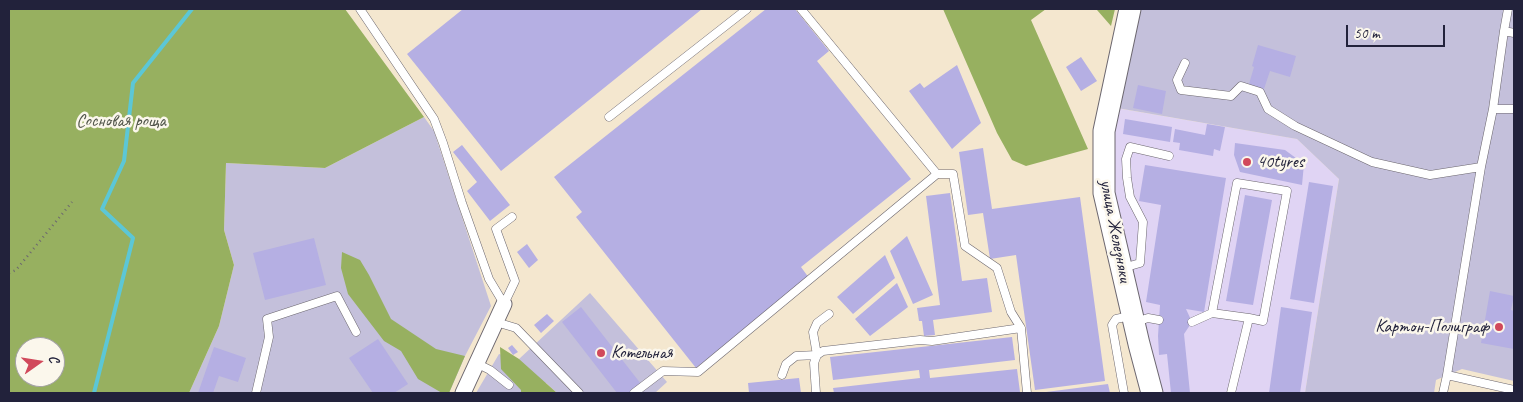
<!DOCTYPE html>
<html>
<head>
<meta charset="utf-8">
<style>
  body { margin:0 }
  #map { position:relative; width:1523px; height:402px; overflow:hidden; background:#f4e7cf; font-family:Caveat,sans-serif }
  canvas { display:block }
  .frame { position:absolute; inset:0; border:10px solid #22223b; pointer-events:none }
  .north { position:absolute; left:15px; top:337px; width:50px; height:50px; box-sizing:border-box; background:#fbf7ec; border:1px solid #a4a2a5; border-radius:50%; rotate:77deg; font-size:14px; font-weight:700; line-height:20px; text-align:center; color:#22223b }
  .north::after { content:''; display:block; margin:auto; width:18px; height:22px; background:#d1495b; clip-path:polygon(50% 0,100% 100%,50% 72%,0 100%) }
  .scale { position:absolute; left:1346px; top:25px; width:99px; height:22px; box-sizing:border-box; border:2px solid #22223b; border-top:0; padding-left:6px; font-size:15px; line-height:18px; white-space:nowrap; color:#22223b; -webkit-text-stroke:4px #fbf7ec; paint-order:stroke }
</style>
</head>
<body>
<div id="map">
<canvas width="1523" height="402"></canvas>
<div class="frame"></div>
<div class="north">С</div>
<div class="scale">50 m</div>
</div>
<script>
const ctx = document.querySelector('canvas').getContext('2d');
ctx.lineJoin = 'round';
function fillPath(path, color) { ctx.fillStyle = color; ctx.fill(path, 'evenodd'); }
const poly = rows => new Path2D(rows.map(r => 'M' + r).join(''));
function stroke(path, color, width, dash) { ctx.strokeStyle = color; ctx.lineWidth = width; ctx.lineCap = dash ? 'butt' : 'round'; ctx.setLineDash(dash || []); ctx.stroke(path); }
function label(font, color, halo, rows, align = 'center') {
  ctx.font = font + ' Caveat,sans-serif'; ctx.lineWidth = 5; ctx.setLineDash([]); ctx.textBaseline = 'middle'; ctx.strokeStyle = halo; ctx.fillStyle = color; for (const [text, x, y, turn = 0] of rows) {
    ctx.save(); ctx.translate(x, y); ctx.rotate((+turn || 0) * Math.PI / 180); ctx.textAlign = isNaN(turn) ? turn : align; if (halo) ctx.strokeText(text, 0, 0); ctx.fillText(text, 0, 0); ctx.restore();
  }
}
fillPath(poly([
  [1116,108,1297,139,1339,179,1305,393,1161,393,1114,192,1112,140]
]), '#e0d4f4');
fillPath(poly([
  [1139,9,1514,9,1514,381,1462,369,1436,380,1434,393,1305,393,1339,179,1297,139,1117,108],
  [424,117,434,131,491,306,465,356,449,393,189,393,219,326,234,265,224,230,226,163,325,168],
  [590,293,667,382,655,393,557,393,546,383,536,393,476,393,499,354,519,359]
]), '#c4c0db');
fillPath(poly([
  [9,9,345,9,424,117,325,168,226,163,224,230,234,265,219,326,189,393,9,393],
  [25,347,55,347,55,377,25,377],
  [943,9,1046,9,1031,20,1088,149,1026,166,1012,160,997,133],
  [1094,9,1115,9,1111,26,1097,10],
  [342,252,360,260,369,275,391,319,436,349,465,356,449,393,442,393,418,379,401,351,384,341,348,294,341,268],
  [500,347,519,359,557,393,521,393,521,390,501,369]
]), '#97b060');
stroke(poly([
  [94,393,133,238,102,209,124,161,133,83,192,9]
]), '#5cc7d6', 4);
fillPath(poly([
  [463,9,702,9,501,171,407,54],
  [766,9,795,9,829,51,817,61,911,179,801,267,809,278,696,368,576,217,582,212,554,177],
  [1258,45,1296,56,1290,77,1270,71,1264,89,1249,84,1254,67,1252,66],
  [1081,57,1097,81,1081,91,1066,67],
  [957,65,981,123,952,149,909,91,920,83,924,88],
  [1138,85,1166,91,1162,114,1133,108],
  [1125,119,1172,127,1170,142,1123,134],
  [1207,124,1225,127,1220,151,1214,149,1213,156,1179,150,1180,143,1173,142,1175,129,1205,135],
  [1235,143,1285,150,1304,164,1302,185,1240,172,1234,155],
  [462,145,510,205,490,221,467,191,477,182,453,152],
  [983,148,992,209,1080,197,1105,381,1035,390,1016,255,990,259,983,213,968,215,959,152],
  [1145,165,1226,178,1204,312,1186,309,1192,322,1184,334,1190,393,1171,393,1167,354,1159,355,1158,336,1160,305,1146,302,1161,205,1139,201],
  [1309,182,1333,186,1314,303,1290,299],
  [950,193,962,281,987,278,992,312,933,320,935,335,924,336,922,321,919,321,917,308,940,305,926,196],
  [1245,195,1272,200,1253,305,1226,301],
  [907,236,933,295,913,304,890,251],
  [314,238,326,285,265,300,253,253],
  [527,244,538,260,529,268,517,252],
  [885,255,895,278,853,314,837,297],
  [897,283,908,307,870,336,855,319],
  [1490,291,1514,296,1511,310,1514,311,1514,349,1481,343],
  [581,307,641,384,629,393,617,393,562,322],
  [1281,307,1312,312,1300,393,1269,393],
  [547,314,554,321,541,333,534,325],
  [1012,337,1015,360,929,370,930,378,1017,369,1020,392,834,393,833,388,920,378,919,370,833,380,830,357],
  [378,339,408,384,394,393,373,393,349,358],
  [512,345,518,352,513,355,508,348],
  [214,347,246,358,238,382,219,376,213,393,198,393],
  [799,378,801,393,749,393,748,383],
  [1108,384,1110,393,1046,393,1046,392]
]), '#b5afe3');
const lane = poly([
  [360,9,434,119,443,143,462,203,489,279,504,304,515,281,496,229,512,217],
  [1504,31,1508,9],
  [1185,63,1177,80,1181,90,1231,96,1241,86,1260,92,1268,109,1295,126,1372,162,1430,175,1481,167,1447,375,1514,390],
  [1493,109,1504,31,1514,33],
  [609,117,747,9],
  [1481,167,1493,109,1514,109],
  [937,174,953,174,965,246,997,268,1011,312,1021,328],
  [1123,268,1140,263,1143,222,1130,197,1127,178,1126,159,1130,147,1169,156],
  [1212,313,1237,183,1287,191,1263,321,1249,318,1231,393],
  [496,322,516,328,579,393],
  [1136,322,1148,318,1159,320],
  [1192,322,1212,313,1249,318],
  [478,364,490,370,509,385],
  [782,375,786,364,796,356,817,355,813,332,817,323,829,314],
  [256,393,269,337,267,319,337,296,356,332],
  [634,393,663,371,698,372,937,174,801,9],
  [816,393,814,363,817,355,823,351,920,340,932,341,1021,328,1027,393],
  [1124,393,1112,325,1116,319,1130,316],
  [1443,393,1447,375]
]);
const street = poly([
  [463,393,504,304]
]);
const secondary = poly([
  [1130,9,1104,131,1104,193,1139,344,1152,393]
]);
stroke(lane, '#6c676f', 9);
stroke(street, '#6c676f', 17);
stroke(secondary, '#6c676f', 23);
stroke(poly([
  [9,273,16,270,72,202]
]), '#6c676f', 2.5, [1, 4]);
stroke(lane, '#fff', 8);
stroke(street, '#fff', 15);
stroke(secondary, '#fff', 21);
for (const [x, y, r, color] of [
  [1247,162,5,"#d1495b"],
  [1499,327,5,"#d1495b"],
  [601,353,5,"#d1495b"]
]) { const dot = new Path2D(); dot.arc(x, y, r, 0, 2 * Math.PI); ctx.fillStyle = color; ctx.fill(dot); stroke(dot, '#fbf7ec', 2); }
label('18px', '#51554a', '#fbf7ec', [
  ["Сосновая роща",121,121]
]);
label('18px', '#22223b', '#fbf7ec', [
  ["40tyres",1257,162],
  ["Картон-Полиграф",1489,327,"right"],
  ["Котельная",611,353]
], 'left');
label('18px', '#22223b', '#fbf7ec', [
  ["улица Железняки",1115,231,79]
]);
</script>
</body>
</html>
